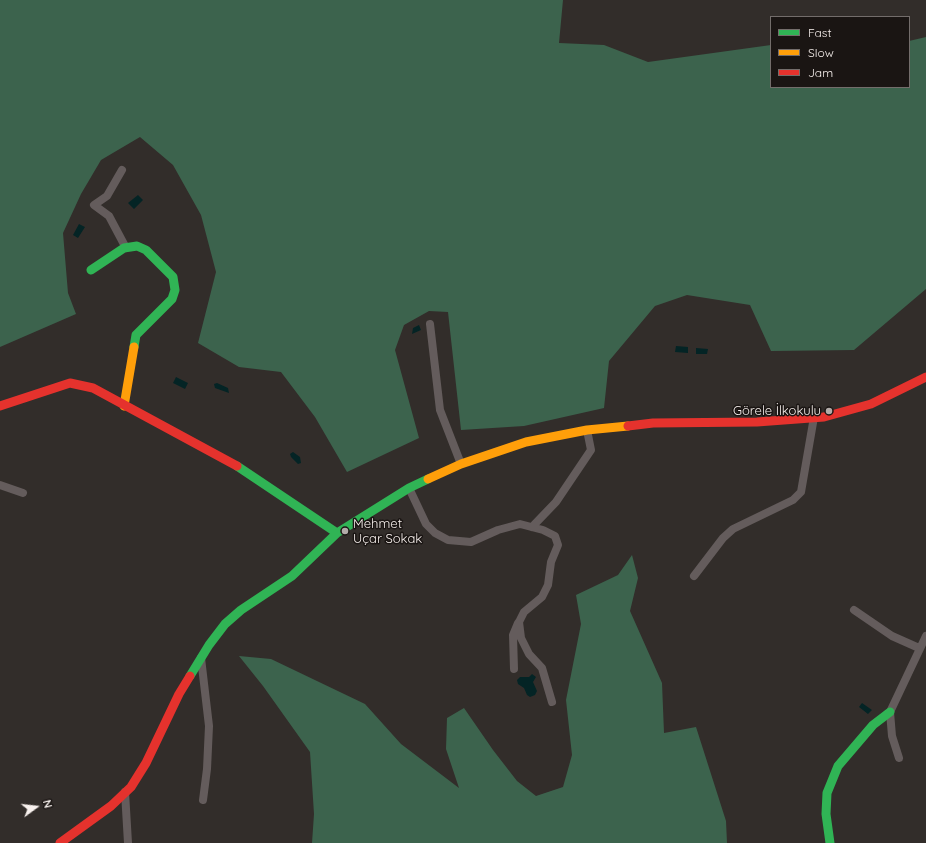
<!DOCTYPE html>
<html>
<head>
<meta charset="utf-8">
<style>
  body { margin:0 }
  #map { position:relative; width:926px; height:843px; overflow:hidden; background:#322d2a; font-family:Quicksand,sans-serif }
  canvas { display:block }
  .legend { position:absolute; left:770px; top:16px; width:140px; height:72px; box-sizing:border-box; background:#1a1513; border:1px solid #736d6b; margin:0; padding:5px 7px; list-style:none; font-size:12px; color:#f8f1ee }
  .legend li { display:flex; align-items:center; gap:8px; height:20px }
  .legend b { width:20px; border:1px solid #736d6b }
  .north { position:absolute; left:16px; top:787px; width:40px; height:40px; -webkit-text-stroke:3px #1a1513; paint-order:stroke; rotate:75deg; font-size:11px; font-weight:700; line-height:16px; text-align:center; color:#f8f1ee }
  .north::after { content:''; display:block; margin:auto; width:14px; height:18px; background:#f8f1ee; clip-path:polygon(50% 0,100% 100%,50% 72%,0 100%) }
</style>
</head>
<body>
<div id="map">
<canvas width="926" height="843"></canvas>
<ul class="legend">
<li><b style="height:5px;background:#30b455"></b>Fast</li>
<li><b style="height:5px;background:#ff9f0a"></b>Slow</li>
<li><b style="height:5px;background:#e5322d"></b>Jam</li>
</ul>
<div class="north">N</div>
</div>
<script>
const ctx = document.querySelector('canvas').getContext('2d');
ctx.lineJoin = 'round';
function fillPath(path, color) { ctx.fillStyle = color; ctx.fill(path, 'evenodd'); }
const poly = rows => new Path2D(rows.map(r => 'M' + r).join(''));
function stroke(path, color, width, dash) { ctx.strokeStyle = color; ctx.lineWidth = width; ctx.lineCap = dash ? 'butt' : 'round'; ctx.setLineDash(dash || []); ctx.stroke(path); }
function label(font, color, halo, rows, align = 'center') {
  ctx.font = font + ' Quicksand,sans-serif'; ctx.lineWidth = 3; ctx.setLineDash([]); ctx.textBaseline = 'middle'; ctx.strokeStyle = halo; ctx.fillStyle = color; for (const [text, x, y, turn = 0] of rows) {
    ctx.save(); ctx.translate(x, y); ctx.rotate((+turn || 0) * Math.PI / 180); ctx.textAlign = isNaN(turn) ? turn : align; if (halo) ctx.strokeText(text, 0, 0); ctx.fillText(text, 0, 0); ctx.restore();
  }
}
fillPath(poly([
  [0,0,563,0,559,43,604,45,648,62,771,45,771,87,909,87,909,41,926,37,926,289,854,350,771,351,750,305,687,295,655,306,609,361,604,408,524,426,461,430,448,312,429,311,404,325,395,350,419,438,347,472,315,417,281,372,239,367,198,343,216,272,201,215,173,165,140,137,101,160,81,194,63,233,68,293,76,314,0,347],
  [632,555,638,578,630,611,662,683,664,733,696,727,726,821,727,843,312,843,314,814,310,752,263,686,239,656,271,659,365,704,401,744,459,788,446,749,447,718,464,708,493,750,517,781,536,796,563,787,572,755,566,700,581,624,576,595,618,575]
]), '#3c634d');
fillPath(poly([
  [138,195,143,200,134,209,128,203],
  [79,224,85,227,78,238,73,235],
  [419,325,421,330,412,334,413,328],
  [676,346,688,347,688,353,675,352],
  [696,348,708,349,707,354,696,354],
  [176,377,188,383,185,389,173,383],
  [217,383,228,388,229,393,215,388,214,384],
  [293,452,300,457,301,463,298,464,291,457,290,454],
  [532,674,536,677,533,682,537,691,535,695,530,697,527,695,524,688,518,684,517,680,520,677,529,677],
  [862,703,872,710,868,714,859,707]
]), '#042425');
stroke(poly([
  [122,170,107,196,94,205,109,216,126,248],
  [430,324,440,410,461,464],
  [0,485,23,493],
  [409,488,426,524,435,533,448,540,471,542,498,530,520,524,543,530,555,536,558,545,551,562,548,585,542,597,524,612,519,622,521,638,529,654,542,668,552,702],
  [532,527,556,502,591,450,587,430],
  [694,576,723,538,733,529,793,500,801,492,814,417],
  [854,610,892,636,919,648],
  [201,658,209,726,207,769,203,800],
  [514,669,513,635,518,623],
  [899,758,892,736,890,712,926,636],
  [125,792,128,843]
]), '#645c5c', 8);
stroke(poly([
  [91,270,124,248,137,246,146,250,173,277,175,290,172,299,136,335,134,347],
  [237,466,337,533],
  [190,676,209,645,225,624,241,610,292,576,337,533,409,488,428,479],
  [830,843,826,814,827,793,838,766,873,725,890,712]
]), '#30b455', 9);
stroke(poly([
  [124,406,134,347],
  [428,479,461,464,526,442,587,430,628,426]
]), '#ff9f0a', 9);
stroke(poly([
  [0,406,70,383,93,388,237,466],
  [628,426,653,423,757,422,824,417,871,404,926,377],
  [60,843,111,806,131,787,146,763,179,694,190,676]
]), '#e5322d', 9);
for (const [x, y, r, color] of [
  [829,411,4,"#b3aca9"],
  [345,531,4,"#b3aca9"]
]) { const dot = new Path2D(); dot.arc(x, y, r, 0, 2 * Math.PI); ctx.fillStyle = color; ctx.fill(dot); stroke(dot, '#1a1513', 1.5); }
label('13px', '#f8f1ee', '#1a1513', [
  ["Görele İlkokulu",821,411],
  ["Mehmet",353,524,"left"],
  ["Uçar Sokak",353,539,"left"]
], 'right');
</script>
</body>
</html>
